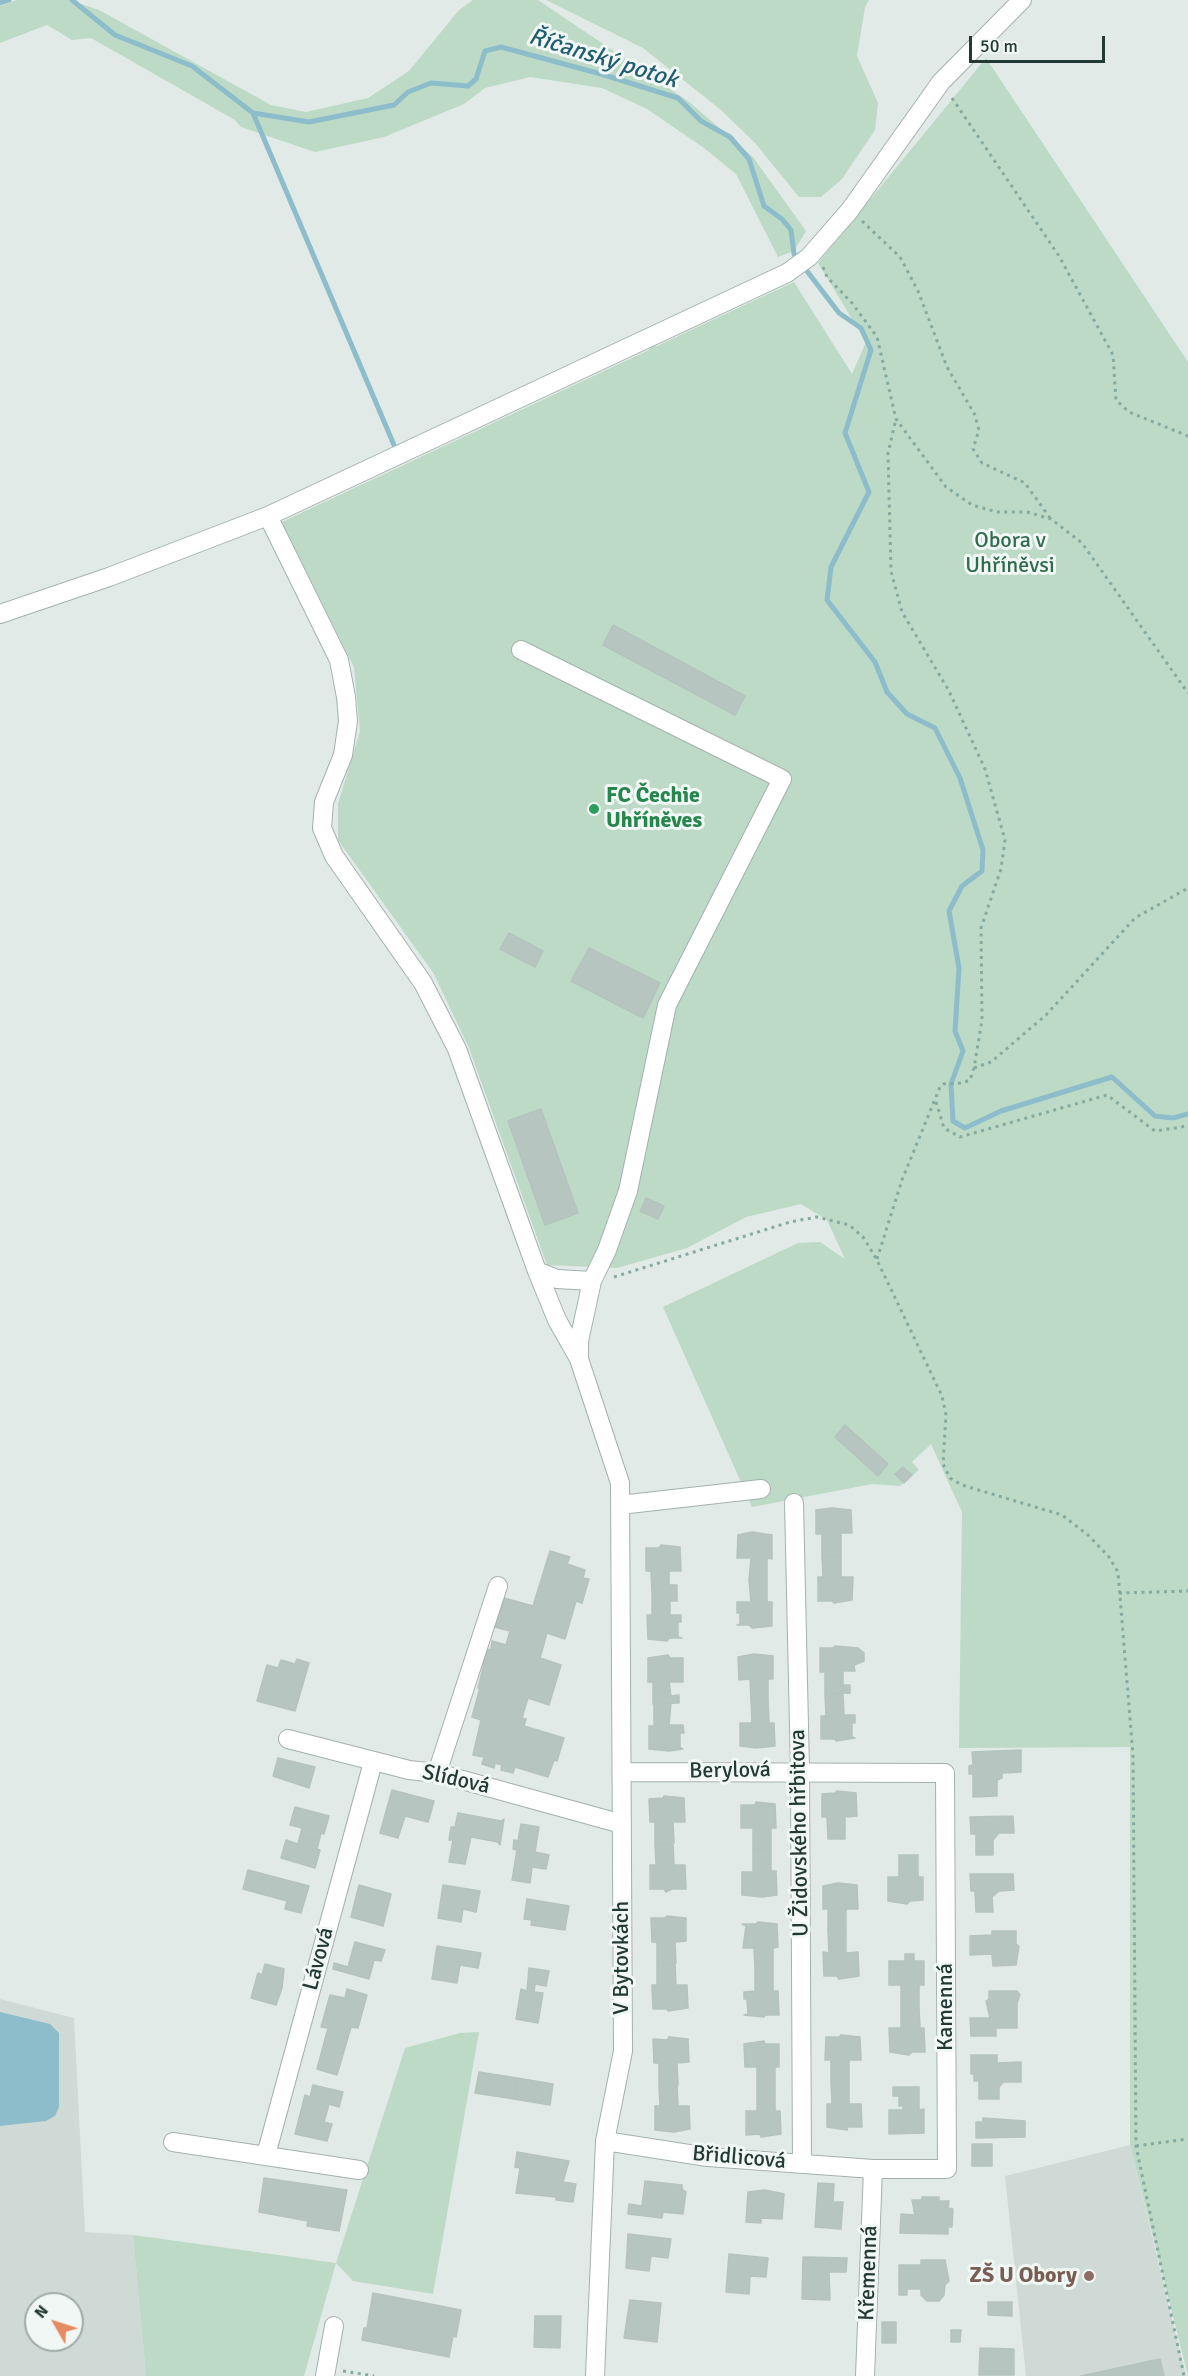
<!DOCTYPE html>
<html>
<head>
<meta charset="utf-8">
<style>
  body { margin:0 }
  #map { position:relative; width:1188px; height:2376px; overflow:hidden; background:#e1eae7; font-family:Signika,sans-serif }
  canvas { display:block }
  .north { position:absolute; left:24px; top:2292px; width:60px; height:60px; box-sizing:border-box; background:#f1f7f4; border:2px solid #9faba8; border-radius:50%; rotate:309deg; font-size:16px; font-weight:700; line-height:24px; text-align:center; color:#233935 }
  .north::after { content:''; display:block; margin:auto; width:21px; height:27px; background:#e68c63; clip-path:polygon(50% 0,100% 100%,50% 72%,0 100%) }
  .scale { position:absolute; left:969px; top:36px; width:136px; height:27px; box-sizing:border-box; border:3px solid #233935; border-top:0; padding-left:8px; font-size:18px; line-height:21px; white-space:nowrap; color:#233935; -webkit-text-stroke:4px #f1f7f4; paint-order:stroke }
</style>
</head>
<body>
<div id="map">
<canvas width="1188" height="2376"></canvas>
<div class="north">N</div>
<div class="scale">50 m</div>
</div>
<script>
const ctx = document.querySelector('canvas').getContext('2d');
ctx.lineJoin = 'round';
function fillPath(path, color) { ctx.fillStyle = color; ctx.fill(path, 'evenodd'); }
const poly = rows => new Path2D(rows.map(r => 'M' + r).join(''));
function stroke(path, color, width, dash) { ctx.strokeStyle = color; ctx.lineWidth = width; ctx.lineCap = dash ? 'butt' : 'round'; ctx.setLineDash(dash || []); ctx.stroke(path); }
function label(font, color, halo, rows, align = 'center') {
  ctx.font = font + ' Signika,sans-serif'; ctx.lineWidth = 6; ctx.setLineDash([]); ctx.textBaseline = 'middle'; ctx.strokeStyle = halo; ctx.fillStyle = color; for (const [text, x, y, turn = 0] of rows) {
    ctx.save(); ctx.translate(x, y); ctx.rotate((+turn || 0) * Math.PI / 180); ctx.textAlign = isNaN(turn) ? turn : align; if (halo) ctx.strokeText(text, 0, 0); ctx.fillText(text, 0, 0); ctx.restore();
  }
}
fillPath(poly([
  [0,1999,74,2018,85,2232,133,2235,146,2376,0,2376],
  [36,2304,72,2304,72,2340,36,2340],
  [1130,2145,1186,2376,1026,2376,1005,2176]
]), '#cfdad6');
fillPath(poly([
  [17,0,69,0,99,10,271,105,306,112,368,98,409,71,459,10,473,0,538,0,688,101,753,157,806,231,794,251,778,257,736,174,704,148,647,109,602,88,530,77,485,88,464,104,384,137,315,152,241,127,235,120,91,38,72,40,47,25,0,43,0,6],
  [546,0,869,0,865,7,857,56,878,103,875,130,842,179,821,197,799,197,755,143,721,110,643,48],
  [986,58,1188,362,1188,2376,1130,2145,1130,1747,959,1748,962,1512,931,1444,912,1462,919,1470,900,1486,872,1484,752,1507,663,1307,798,1243,820,1242,845,1259,827,1220,801,1204,746,1217,687,1248,617,1268,547,1265,469,1048,434,974,338,840,338,804,360,731,354,667,282,522,649,350,650,345,657,346,794,282,852,374,866,342,818,263],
  [479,2032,433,2294,353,2281,336,2263,304,2376,146,2376,133,2235,336,2263,405,2048,460,2033]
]), '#bcdac6');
fillPath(poly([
  [0,2012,50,2024,59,2033,59,2107,55,2116,46,2121,0,2126]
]), '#8dbdcb');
stroke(poly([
  [72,0,115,35,192,66,253,113,309,122,394,105,408,92,431,83,468,86,476,79,485,51,501,47,601,74,678,98,701,121,730,137,749,159,764,206,782,219,791,230,794,254,839,313,861,328,871,350,845,433,869,492,831,567,827,600,875,662,887,692,907,714,935,728,960,778,983,850,982,871,962,886,949,911,959,968,955,1031,963,1051,951,1084,953,1121,965,1128,1001,1111,1112,1077,1155,1116,1173,1118,1188,1114],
  [0,3,9,0],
  [253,113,394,445]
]), '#8dbdcb', 5);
const building = poly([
  [613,625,745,696,735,715,603,645,613,625],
  [509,933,543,951,535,967,500,949,509,933],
  [589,948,660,983,643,1018,571,981,589,948],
  [541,1109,578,1213,545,1225,508,1121,541,1109],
  [646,1198,664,1206,658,1219,640,1211,646,1198],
  [845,1425,888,1464,878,1476,835,1437,845,1425],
  [903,1467,912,1475,904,1483,895,1474,903,1467],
  [832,1508,851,1510,852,1533,841,1533,841,1555,822,1556,822,1534,816,1534,816,1510,832,1508],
  [752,1532,772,1535,772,1559,767,1558,767,1580,749,1580,751,1558,737,1558,738,1535,752,1532],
  [661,1545,680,1547,681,1571,669,1571,669,1585,677,1585,677,1593,652,1593,651,1571,646,1571,646,1548,659,1548,661,1545],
  [550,1551,570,1557,567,1564,585,1570,583,1578,589,1579,582,1603,576,1601,565,1639,547,1633,540,1658,561,1665,549,1705,528,1698,522,1718,526,1719,524,1726,564,1738,557,1761,554,1760,548,1777,515,1767,513,1773,501,1770,502,1765,495,1763,494,1768,482,1764,484,1757,473,1755,481,1720,472,1717,480,1688,478,1688,484,1664,480,1662,484,1648,491,1650,492,1641,506,1645,510,1631,495,1627,504,1598,533,1606,550,1551],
  [822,1556,841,1555,841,1577,853,1577,852,1600,834,1603,832,1601,818,1601,818,1577,823,1577,822,1556],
  [749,1580,767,1580,767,1602,772,1602,772,1626,752,1628,749,1625,737,1625,740,1624,740,1613,737,1613,737,1602,751,1602,749,1580],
  [652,1593,677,1593,677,1601,670,1601,670,1615,681,1615,681,1622,678,1622,678,1637,682,1638,669,1638,667,1641,648,1639,647,1615,652,1615,652,1593],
  [835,1646,858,1648,864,1653,864,1661,854,1665,855,1671,843,1671,843,1685,850,1685,850,1693,825,1694,825,1672,820,1672,820,1648,833,1648,835,1646],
  [754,1654,773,1656,773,1679,768,1679,768,1700,751,1700,750,1679,739,1680,738,1657,754,1654],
  [668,1655,670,1658,683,1658,683,1682,669,1682,671,1696,679,1695,679,1703,653,1704,653,1682,648,1682,648,1658,668,1655],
  [297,1659,309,1663,295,1711,257,1701,267,1665,278,1668,281,1660,295,1664,297,1659],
  [825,1694,843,1694,844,1715,855,1715,855,1723,852,1723,852,1737,855,1738,836,1741,835,1739,821,1739,821,1716,826,1716,825,1694],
  [751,1700,768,1700,769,1723,774,1723,775,1746,756,1748,740,1746,740,1723,752,1723,751,1700],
  [671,1703,669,1725,683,1725,684,1733,680,1733,680,1747,683,1749,669,1751,649,1749,649,1726,654,1726,654,1704,671,1703],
  [1021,1750,1021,1772,1002,1773,1002,1778,997,1780,997,1796,973,1797,973,1774,969,1774,969,1766,973,1765,972,1752,1021,1750],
  [278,1758,315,1767,309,1788,273,1776,278,1758],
  [392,1790,434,1801,428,1822,405,1816,398,1838,380,1833,392,1790],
  [837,1791,856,1793,857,1816,845,1817,845,1839,828,1839,827,1817,822,1817,822,1794,835,1793,837,1791],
  [664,1796,684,1798,685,1822,673,1822,674,1843,655,1844,655,1822,650,1822,649,1799,663,1798,664,1796],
  [756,1802,775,1804,776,1828,771,1828,771,1849,753,1849,753,1828,741,1828,741,1805,755,1805,756,1802],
  [295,1807,329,1816,324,1834,321,1833,319,1841,300,1836,302,1828,290,1825,295,1807],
  [458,1813,501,1821,504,1819,500,1845,498,1842,471,1837,465,1864,449,1862,453,1840,449,1840,451,1827,455,1827,458,1813],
  [1013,1816,1014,1833,999,1833,993,1840,993,1855,976,1855,976,1834,971,1834,970,1817,1013,1816],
  [521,1824,539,1827,535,1852,549,1855,546,1869,532,1867,530,1883,512,1880,517,1850,513,1849,514,1840,518,1841,521,1824],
  [300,1836,319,1841,317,1849,320,1850,315,1868,281,1858,286,1840,298,1844,300,1836],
  [655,1844,673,1844,674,1865,685,1865,686,1889,672,1889,666,1892,664,1889,650,1889,650,1865,656,1865,655,1844],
  [753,1849,771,1850,771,1871,776,1871,777,1895,762,1897,742,1895,742,1872,753,1872,753,1849],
  [899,1855,918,1855,918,1877,923,1877,923,1900,910,1901,907,1904,888,1901,888,1877,899,1877,899,1855],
  [248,1870,309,1886,301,1913,285,1909,287,1901,243,1889,248,1870],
  [970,1874,1013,1874,1014,1890,999,1891,992,1897,993,1912,976,1912,975,1891,971,1891,970,1874],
  [838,1883,857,1885,858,1909,846,1909,846,1931,828,1931,828,1909,823,1909,823,1886,838,1883],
  [359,1885,391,1894,383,1926,351,1917,359,1885],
  [443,1885,480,1891,476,1912,463,1909,461,1922,438,1918,443,1885],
  [527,1899,569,1906,565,1930,531,1925,532,1920,524,1919,527,1899],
  [667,1916,686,1918,686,1941,675,1942,676,1963,657,1963,657,1942,652,1942,651,1918,665,1918,667,1916],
  [758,1922,777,1924,778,1947,773,1948,773,1969,755,1969,754,1948,743,1948,746,1926,742,1924,756,1924,758,1922],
  [828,1931,846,1931,846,1953,858,1952,859,1976,839,1979,837,1976,824,1976,823,1952,829,1953,828,1931],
  [992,1931,1016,1931,1016,1944,1019,1946,1016,1965,993,1966,992,1954,970,1955,970,1936,992,1935,992,1931],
  [355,1942,385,1950,381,1961,374,1960,369,1979,333,1969,334,1963,348,1967,355,1942],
  [437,1946,481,1953,478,1968,460,1965,457,1983,432,1979,437,1946],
  [905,1954,914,1954,914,1961,924,1961,924,1985,919,1985,919,2007,901,2007,901,1985,889,1985,889,1961,905,1961,905,1954],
  [265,1964,284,1969,282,1988,276,2005,251,1998,258,1973,262,1975,265,1964],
  [657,1964,675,1964,676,1985,687,1985,688,2008,668,2011,667,2009,653,2009,652,1985,657,1985,657,1964],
  [529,1968,549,1971,546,1986,535,1984,534,1992,543,1993,538,2023,516,2019,521,1989,527,1991,529,1968],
  [755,1969,773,1969,773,1991,778,1991,779,2015,765,2015,764,2017,744,2015,748,2014,747,1999,744,1999,744,1992,755,1991,755,1969],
  [347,1989,367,1995,358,2028,351,2027,337,2075,317,2069,328,2028,321,2027,330,1995,345,1998,347,1989],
  [989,1991,1017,1991,1020,1995,1017,2003,1017,2028,996,2028,996,2036,971,2036,970,2018,990,2018,986,2001,989,1999,989,1991],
  [901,2007,919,2007,920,2028,924,2028,925,2052,912,2052,909,2055,890,2052,889,2028,901,2028,901,2007],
  [841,2035,860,2037,861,2060,849,2060,849,2082,831,2082,831,2060,825,2060,826,2037,839,2037,841,2035],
  [669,2037,688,2039,689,2062,677,2063,678,2085,659,2085,659,2063,654,2063,653,2039,667,2040,669,2037],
  [764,2041,765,2044,779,2044,779,2067,775,2067,775,2089,757,2089,757,2067,745,2067,744,2044,764,2041],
  [971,2055,997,2055,997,2063,1021,2062,1021,2082,1003,2082,999,2087,999,2099,979,2099,979,2081,974,2081,974,2074,971,2074,971,2055],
  [479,2072,517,2078,514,2099,475,2093,479,2072],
  [517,2078,553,2084,550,2105,514,2099,517,2078],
  [831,2082,849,2082,849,2104,861,2104,862,2127,848,2127,847,2130,827,2127,827,2104,832,2104,831,2082],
  [313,2085,343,2092,339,2107,329,2104,324,2122,332,2124,327,2141,295,2134,305,2095,310,2097,313,2085],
  [659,2085,677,2085,678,2106,689,2106,690,2129,674,2132,655,2130,655,2106,660,2106,659,2085],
  [893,2087,919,2087,919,2110,924,2109,924,2133,889,2134,889,2110,903,2110,903,2106,899,2106,899,2096,893,2096,893,2087],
  [757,2089,775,2089,775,2111,780,2111,781,2134,761,2137,760,2134,746,2135,746,2111,757,2111,757,2089],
  [983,2118,1025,2121,1025,2137,976,2138,976,2122,983,2122,983,2118],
  [972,2144,992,2144,992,2166,972,2166,972,2144],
  [517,2152,569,2161,563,2182,576,2184,573,2202,556,2200,556,2197,516,2193,520,2168,515,2167,517,2152],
  [264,2178,347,2190,339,2231,307,2226,308,2221,259,2212,264,2178],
  [645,2181,682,2185,682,2189,686,2192,683,2214,663,2212,662,2218,628,2214,629,2204,642,2206,645,2181],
  [818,2183,834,2184,833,2202,843,2202,841,2229,815,2227,818,2183],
  [765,2190,784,2194,782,2219,761,2218,761,2223,746,2222,748,2192,765,2190],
  [922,2197,939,2197,939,2201,949,2201,948,2208,953,2209,952,2227,948,2227,948,2234,900,2233,901,2214,915,2215,912,2200,922,2200,922,2197],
  [628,2234,671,2239,668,2258,651,2256,649,2271,626,2268,628,2234],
  [729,2254,768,2258,766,2277,750,2276,749,2294,726,2292,729,2254],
  [803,2257,847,2258,846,2272,829,2272,830,2300,802,2299,803,2257],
  [921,2260,945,2260,949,2281,945,2285,944,2295,939,2301,927,2301,921,2295,921,2289,907,2289,907,2295,899,2295,899,2265,921,2265,921,2260],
  [373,2293,461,2310,456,2337,453,2336,449,2357,362,2340,364,2328,367,2328,373,2293],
  [630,2300,661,2303,657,2342,624,2338,630,2300],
  [988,2302,1012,2302,1012,2316,988,2315,988,2302],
  [535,2316,561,2316,560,2348,534,2347,535,2316],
  [882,2322,896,2322,896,2343,882,2343,882,2322],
  [951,2330,961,2330,960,2342,951,2342,951,2330],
  [980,2348,1014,2349,1014,2375,979,2375,980,2348],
  [1160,2359,1164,2376,1081,2376,1160,2359]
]);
fillPath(building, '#b7c5c0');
stroke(building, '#b4c3be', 1.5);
const minor = poly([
  [268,516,339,660,346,697,348,721,343,755,324,802,322,828,334,856,423,983,457,1049,537,1271,557,1320,578,1357],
  [0,614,109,577,268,516,787,273,809,257,850,210,941,82,1022,0],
  [521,650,782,779,667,1005,628,1191,607,1250,592,1281,579,1341,579,1359,620,1483,623,2051,605,2141,595,2376],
  [537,1271,557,1279,592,1281],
  [794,1503,800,1771,802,2163],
  [620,1505,761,1489],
  [288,1739,409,1770,437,1773,622,1824],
  [437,1773,498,1586],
  [605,2141,708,2157,873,2169,947,2169,945,1773,622,1772],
  [173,2142,359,2170],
  [266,2155,373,1762],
  [325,2376,334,2326],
  [865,2376,873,2169]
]);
stroke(minor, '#a4b1ae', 20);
stroke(poly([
  [952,98,1059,256,1113,355,1116,400,1129,412,1188,436],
  [862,221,900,257,918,291,947,367,975,415,979,430,973,449,982,463,1025,483,1050,518],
  [823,267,827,277,852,303,877,337,896,419,946,487,972,505,997,512,1027,512,1051,519,1082,543,1188,693],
  [974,1068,991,1062,1046,1015,1135,918,1188,888],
  [936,1102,944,1128,960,1137,1107,1095,1155,1131,1188,1126],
  [877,1259,902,1180,940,1087,943,1084,962,1083,970,1080,974,1068,982,1020,981,928,1001,869,1005,840,985,769,949,691,902,612,891,571,888,453,896,419],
  [614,1277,790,1222,817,1217,849,1225,863,1237,877,1260,942,1396,946,1415,943,1464,950,1478,962,1485,1062,1515,1088,1535,1109,1557,1118,1572,1133,1755,1136,2146,1184,2376],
  [1119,1593,1188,1591],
  [1136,2146,1188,2139],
  [343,2371,374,2376]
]), '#84aba1', 3, [3, 4.5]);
stroke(minor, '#fff', 18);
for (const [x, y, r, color] of [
  [594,809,6,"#2e9e5b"],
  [1089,2276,6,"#8d6e63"]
]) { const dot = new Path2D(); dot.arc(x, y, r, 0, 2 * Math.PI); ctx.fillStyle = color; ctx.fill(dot); stroke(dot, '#f1f7f4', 2); }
label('22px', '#316c4c', '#f1f7f4', [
  ["Obora v",1010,541],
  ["Uhříněvsi",1010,566]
]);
label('bold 22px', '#27864d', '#f1f7f4', [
  ["FC Čechie",606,796],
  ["Uhříněves",606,821]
], 'left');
label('22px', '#233935', '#f1f7f4', [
  ["Berylová",730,1771,-1],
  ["Slídová",456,1780,13],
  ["U Židovského hřbitova",800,1833,-91],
  ["V Bytovkách",622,1958,-90],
  ["Lávová",319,1959,-75],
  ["Kamenná",946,2007,-90],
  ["Břidlicová",739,2158,5],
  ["Křemenná",869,2273,-88]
]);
label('bold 22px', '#785e54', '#f1f7f4', [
  ["ZŠ U Obory",1077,2276]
], 'right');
label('italic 24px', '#225e70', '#f1f7f4', [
  ["Říčanský potok",603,59,17]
]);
</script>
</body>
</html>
